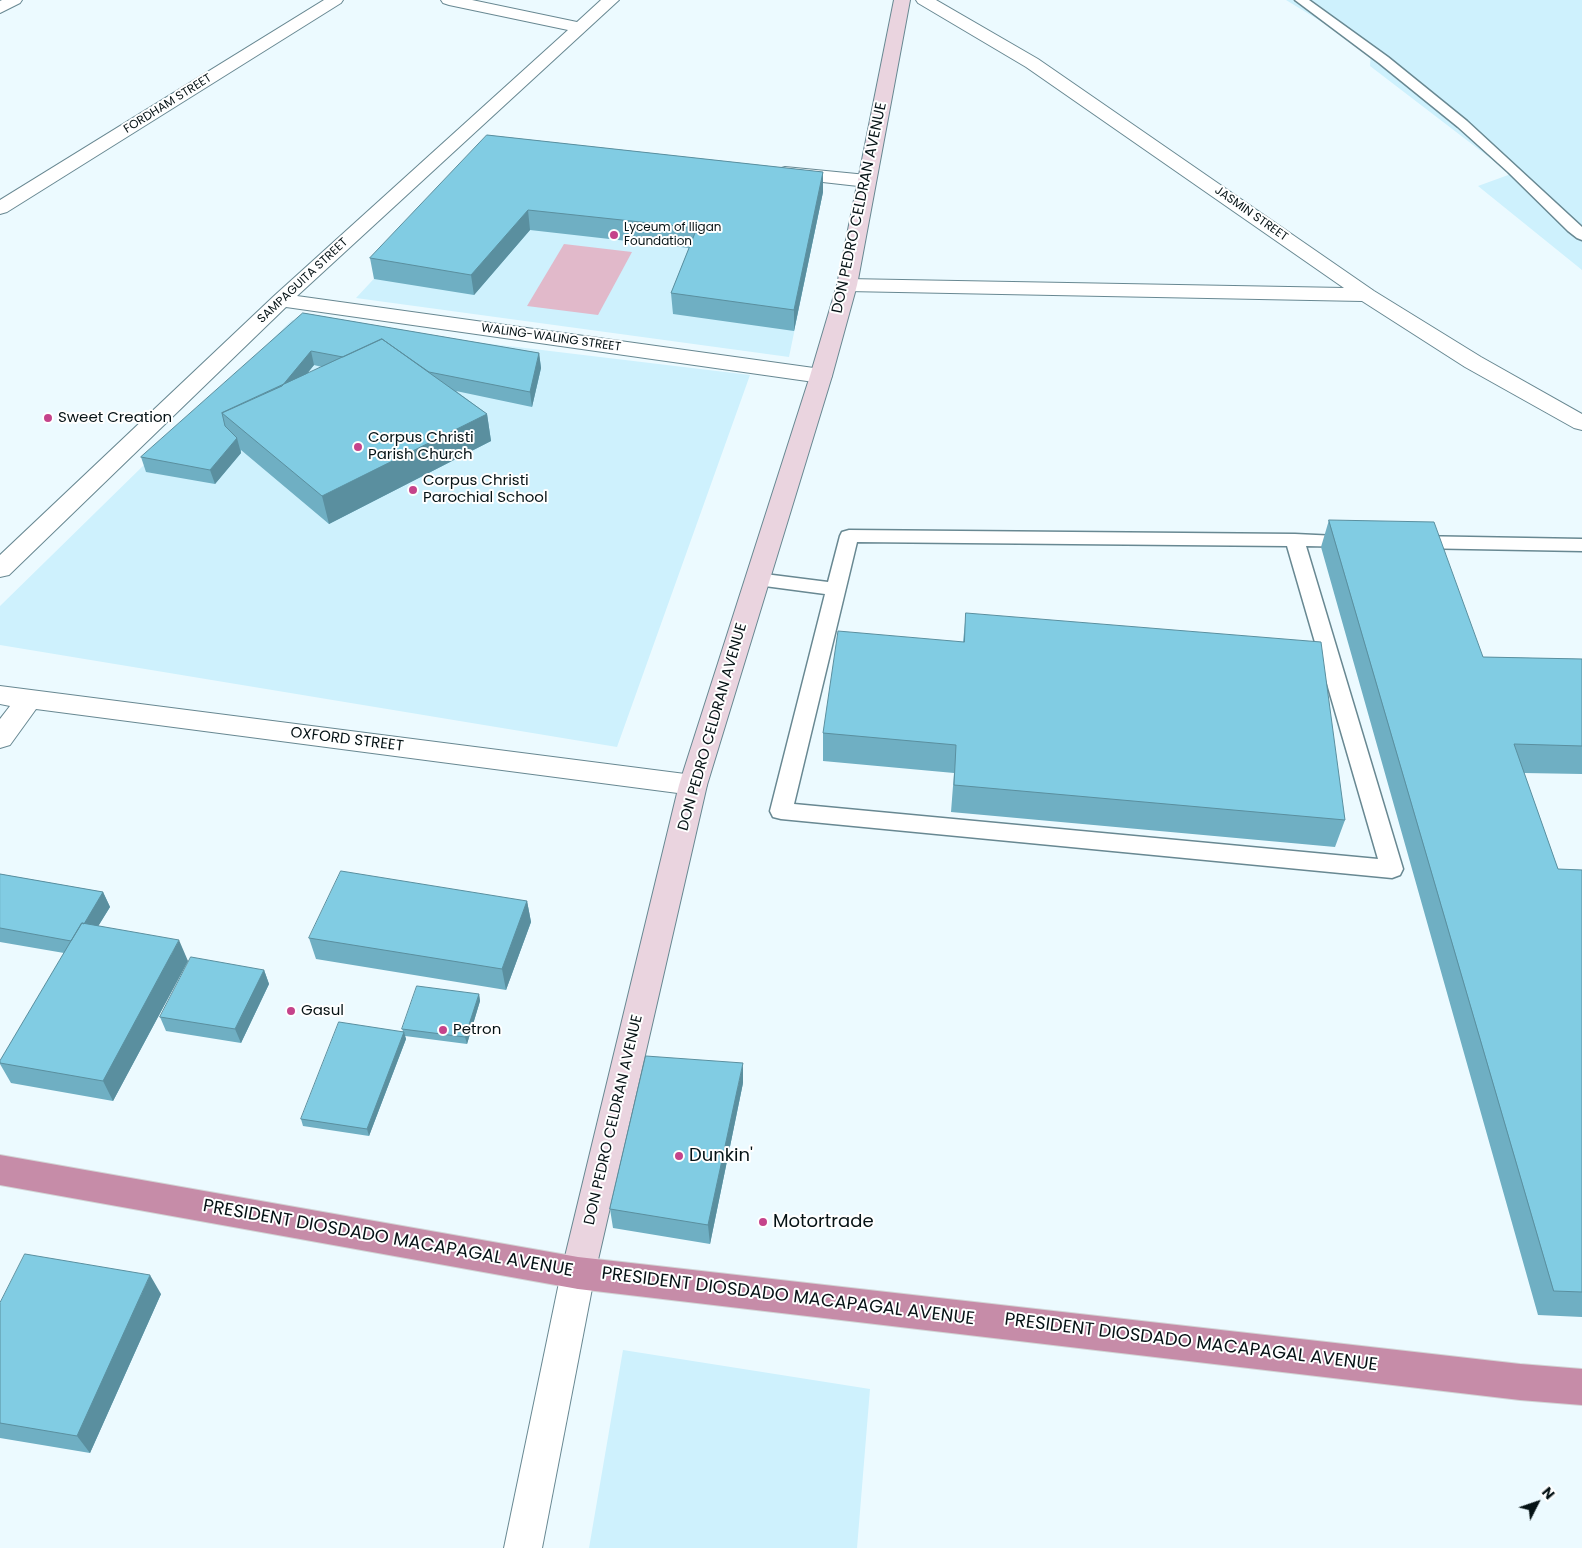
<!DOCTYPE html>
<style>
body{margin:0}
#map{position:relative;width:1582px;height:1548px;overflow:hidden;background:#ecfaff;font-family:Poppins,sans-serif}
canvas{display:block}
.north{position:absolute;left:1512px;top:1478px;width:50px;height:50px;-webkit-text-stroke:4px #fff;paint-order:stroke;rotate:49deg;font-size:14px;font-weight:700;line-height:20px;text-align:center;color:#051215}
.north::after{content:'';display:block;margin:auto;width:18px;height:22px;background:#051215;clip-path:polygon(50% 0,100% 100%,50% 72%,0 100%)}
</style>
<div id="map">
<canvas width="1582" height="1548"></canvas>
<div class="north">N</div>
</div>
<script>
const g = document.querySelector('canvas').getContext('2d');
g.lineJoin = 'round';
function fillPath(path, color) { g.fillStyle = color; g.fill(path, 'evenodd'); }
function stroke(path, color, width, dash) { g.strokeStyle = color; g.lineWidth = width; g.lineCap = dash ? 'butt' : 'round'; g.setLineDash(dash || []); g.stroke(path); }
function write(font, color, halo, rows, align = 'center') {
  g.font = font + ' Poppins,sans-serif'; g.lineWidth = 4; g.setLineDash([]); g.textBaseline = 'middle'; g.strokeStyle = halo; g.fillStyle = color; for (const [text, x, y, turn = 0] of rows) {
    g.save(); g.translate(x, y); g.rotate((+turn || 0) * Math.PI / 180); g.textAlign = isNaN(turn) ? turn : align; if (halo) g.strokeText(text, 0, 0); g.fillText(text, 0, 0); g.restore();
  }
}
fillPath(new Path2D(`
 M1286 0H1582V270L1478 186 1511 174 1370 66 1371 52Z
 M490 154 823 192 789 357 356 298Z
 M292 320 750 375 617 747 0 645V606Z
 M623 1350 870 1389 857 1548H589Z`), '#cef1fd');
fillPath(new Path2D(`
 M564 244 632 252 598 315 527 306Z`), '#e1b9ca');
const service = new Path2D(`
 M1295 0H1309L1388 57 1467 121 1582 227V240L1577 238 1568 231 1508 172 1458 127 1379 63Z
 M849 530 1295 534 1358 537 1360 541 1358 545 1351 547 1306 546 1403 869 1400 875 1392 878 781 819 773 817 770 811 825 594 757 585 750 583 747 579 750 575 757 573 828 582 840 536 842 532ZM857 542 1287 546 1378 859 794 804Z
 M1414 536 1582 539V551L1414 548 1407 546 1405 542 1407 538Z`);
const minor = new Path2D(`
 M2 0H22L20 3 0 13V1Z
 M324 0H343L341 3 7 212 0 214V200Z
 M441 0H472L577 22 601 0H619L297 296 821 369 829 371 832 376 829 381 821 383 286 307 9 575 0 577V555L274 296 568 30 449 5 443 3Z
 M916 0H936L1038 59 1374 291 1481 357 1582 414V430L1574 428 1465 367 1362 301 847 291 840 289 837 285 840 281 847 279 1344 288 1026 67 918 3Z
 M785 167 867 175 874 177 876 181 874 185 867 187 778 177 776 173 778 169Z
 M0 686 693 775 703 778 707 785 703 792 693 795 36 709 10 745 0 748V719L10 706 0 704Z`);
const tertiary = new Path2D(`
 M578 1257 590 1262 595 1273 542 1548H504L561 1273 566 1262Z`);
const secondary = new Path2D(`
 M894 0H910L857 285 832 376 707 785 595 1273 590 1284 578 1289 566 1284 561 1273 679 785 810 376 837 285Z`);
const trunk = new Path2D(`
 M0 1155 578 1257 1520 1364 1582 1369V1405L1520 1400 578 1289 0 1185Z`);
stroke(service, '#688892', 3);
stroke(minor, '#688892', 2);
stroke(tertiary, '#688892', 2);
stroke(secondary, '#688892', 2);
stroke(trunk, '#d2d4d5', 2);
fillPath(service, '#fff');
fillPath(minor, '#fff');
fillPath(tertiary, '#fff');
fillPath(secondary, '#ead4df');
fillPath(trunk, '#c68ca8');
fillPath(new Path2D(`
 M487 135 823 172V192L794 331 673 314 671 293 689 248 530 230 474 295 374 279 370 258Z
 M303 313 539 353 541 368 532 407 456 391 487 414 491 441 329 524 241 450V453L215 484 146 472 141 457ZM314 365 322 367 307 374Z
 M1329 520 1483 657 1582 659V774L1524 773 1558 869 1582 870V1317L1538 1315 1321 547Z
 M966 613 1345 820 1335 847 951 812 954 773 823 761V733L963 642Z
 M0 874 103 892 110 907 98 926 188 961 113 1101 11 1083 0 1064V1061L64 953 0 942Z
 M527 901 531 922 506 990 316 959 309 938Z
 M264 970 269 984 241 1043 166 1031 160 1017Z
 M479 994 480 1001 467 1044 405 1036 406 1039 369 1136 303 1126 301 1119 403 1031 402 1029Z
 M743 1083 710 1244 613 1228 610 1209Z
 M161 1294 90 1453 0 1438V1303Z`), '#6fafc3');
fillPath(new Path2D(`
 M823 172V192L794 331V310Z
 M528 210 530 230 474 295 471 275Z
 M311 351 314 365 266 423 233 422Z
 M539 353 541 368 532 407 530 392Z
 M487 414 491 441 329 524 322 496Z
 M237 438 241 453 215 484 210 470Z
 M103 892 110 907 80 956 73 942Z
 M527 901 531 922 506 990 502 969Z
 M179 940 188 961 113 1101 103 1081Z
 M264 970 269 984 241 1043 235 1029Z
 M479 994 480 1001 467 1044 465 1037Z
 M404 1032 406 1039 369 1136 367 1129Z
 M743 1063V1083L710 1244 708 1225Z
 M150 1275 161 1294 90 1453 77 1436Z`), '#5a8f9f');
const building = new Path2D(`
 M487 135 823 172 794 310 671 293 697 228 528 210 471 275 370 258Z
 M303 313 539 353 530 392 429 372 382 339 343 357 311 351 282 386 222 413 225 426 237 438 210 470 141 457Z
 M382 339 487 414 322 496 222 413Z
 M1329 520 1434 522 1483 657 1582 659V746L1514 744 1558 869 1582 870V1292L1554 1291Z
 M966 613 1321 642 1345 820 954 785 956 745 823 733 838 631 964 642Z
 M341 871 527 901 502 969 309 938Z
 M0 874 103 892 84 924 82 923 71 941 0 928Z
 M82 923 179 940 103 1081 0 1063V1061Z
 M191 957 264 970 235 1029 160 1017Z
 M417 986 479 994 465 1037 402 1029Z
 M339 1022 404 1032 367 1129 301 1119Z
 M646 1056 743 1063 708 1225 610 1209Z
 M25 1254 150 1275 77 1436 0 1423V1303Z`);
fillPath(building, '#81cce3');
stroke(building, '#5a8f9f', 1);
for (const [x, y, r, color] of [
 [614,235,5,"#c5438b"],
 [48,418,5,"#c5438b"],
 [358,447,5,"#c5438b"],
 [413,490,5,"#c5438b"],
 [291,1011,5,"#c5438b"],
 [443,1030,5,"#c5438b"],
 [679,1156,5,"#c5438b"],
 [763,1222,5,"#c5438b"]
]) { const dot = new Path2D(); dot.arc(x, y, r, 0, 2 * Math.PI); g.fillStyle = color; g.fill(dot); stroke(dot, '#fff', 2); }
write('12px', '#051215', '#fff', [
 ["FORDHAM STREET",168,104,-32],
 ["JASMIN STREET",1251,214,35],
 ["SAMPAGUITA STREET",303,281,-43],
 ["WALING-WALING STREET",551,338,8]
]);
write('12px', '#051215', '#fff', [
 ["Lyceum of Iligan",624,228],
 ["Foundation",624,242]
], 'left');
write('15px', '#051215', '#fff', [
 ["DON PEDRO CELDRAN AVENUE",860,208,-78],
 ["DON PEDRO CELDRAN AVENUE",713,727,-74],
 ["OXFORD STREET",347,740,7],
 ["DON PEDRO CELDRAN AVENUE",614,1120,-77]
]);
write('15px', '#051215', '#fff', [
 ["Sweet Creation",58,418],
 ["Corpus Christi",368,438],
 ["Parish Church",368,455],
 ["Corpus Christi",423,481],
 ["Parochial School",423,498],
 ["Gasul",301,1011],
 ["Petron",453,1030]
], 'left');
write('18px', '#051215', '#fff', [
 ["Dunkin'",689,1156],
 ["Motortrade",773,1222]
], 'left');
write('18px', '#051215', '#fff', [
 ["PRESIDENT DIOSDADO MACAPAGAL AVENUE",388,1239,10],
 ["PRESIDENT DIOSDADO MACAPAGAL AVENUE",788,1297,7],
 ["PRESIDENT DIOSDADO MACAPAGAL AVENUE",1191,1343,7]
]);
</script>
